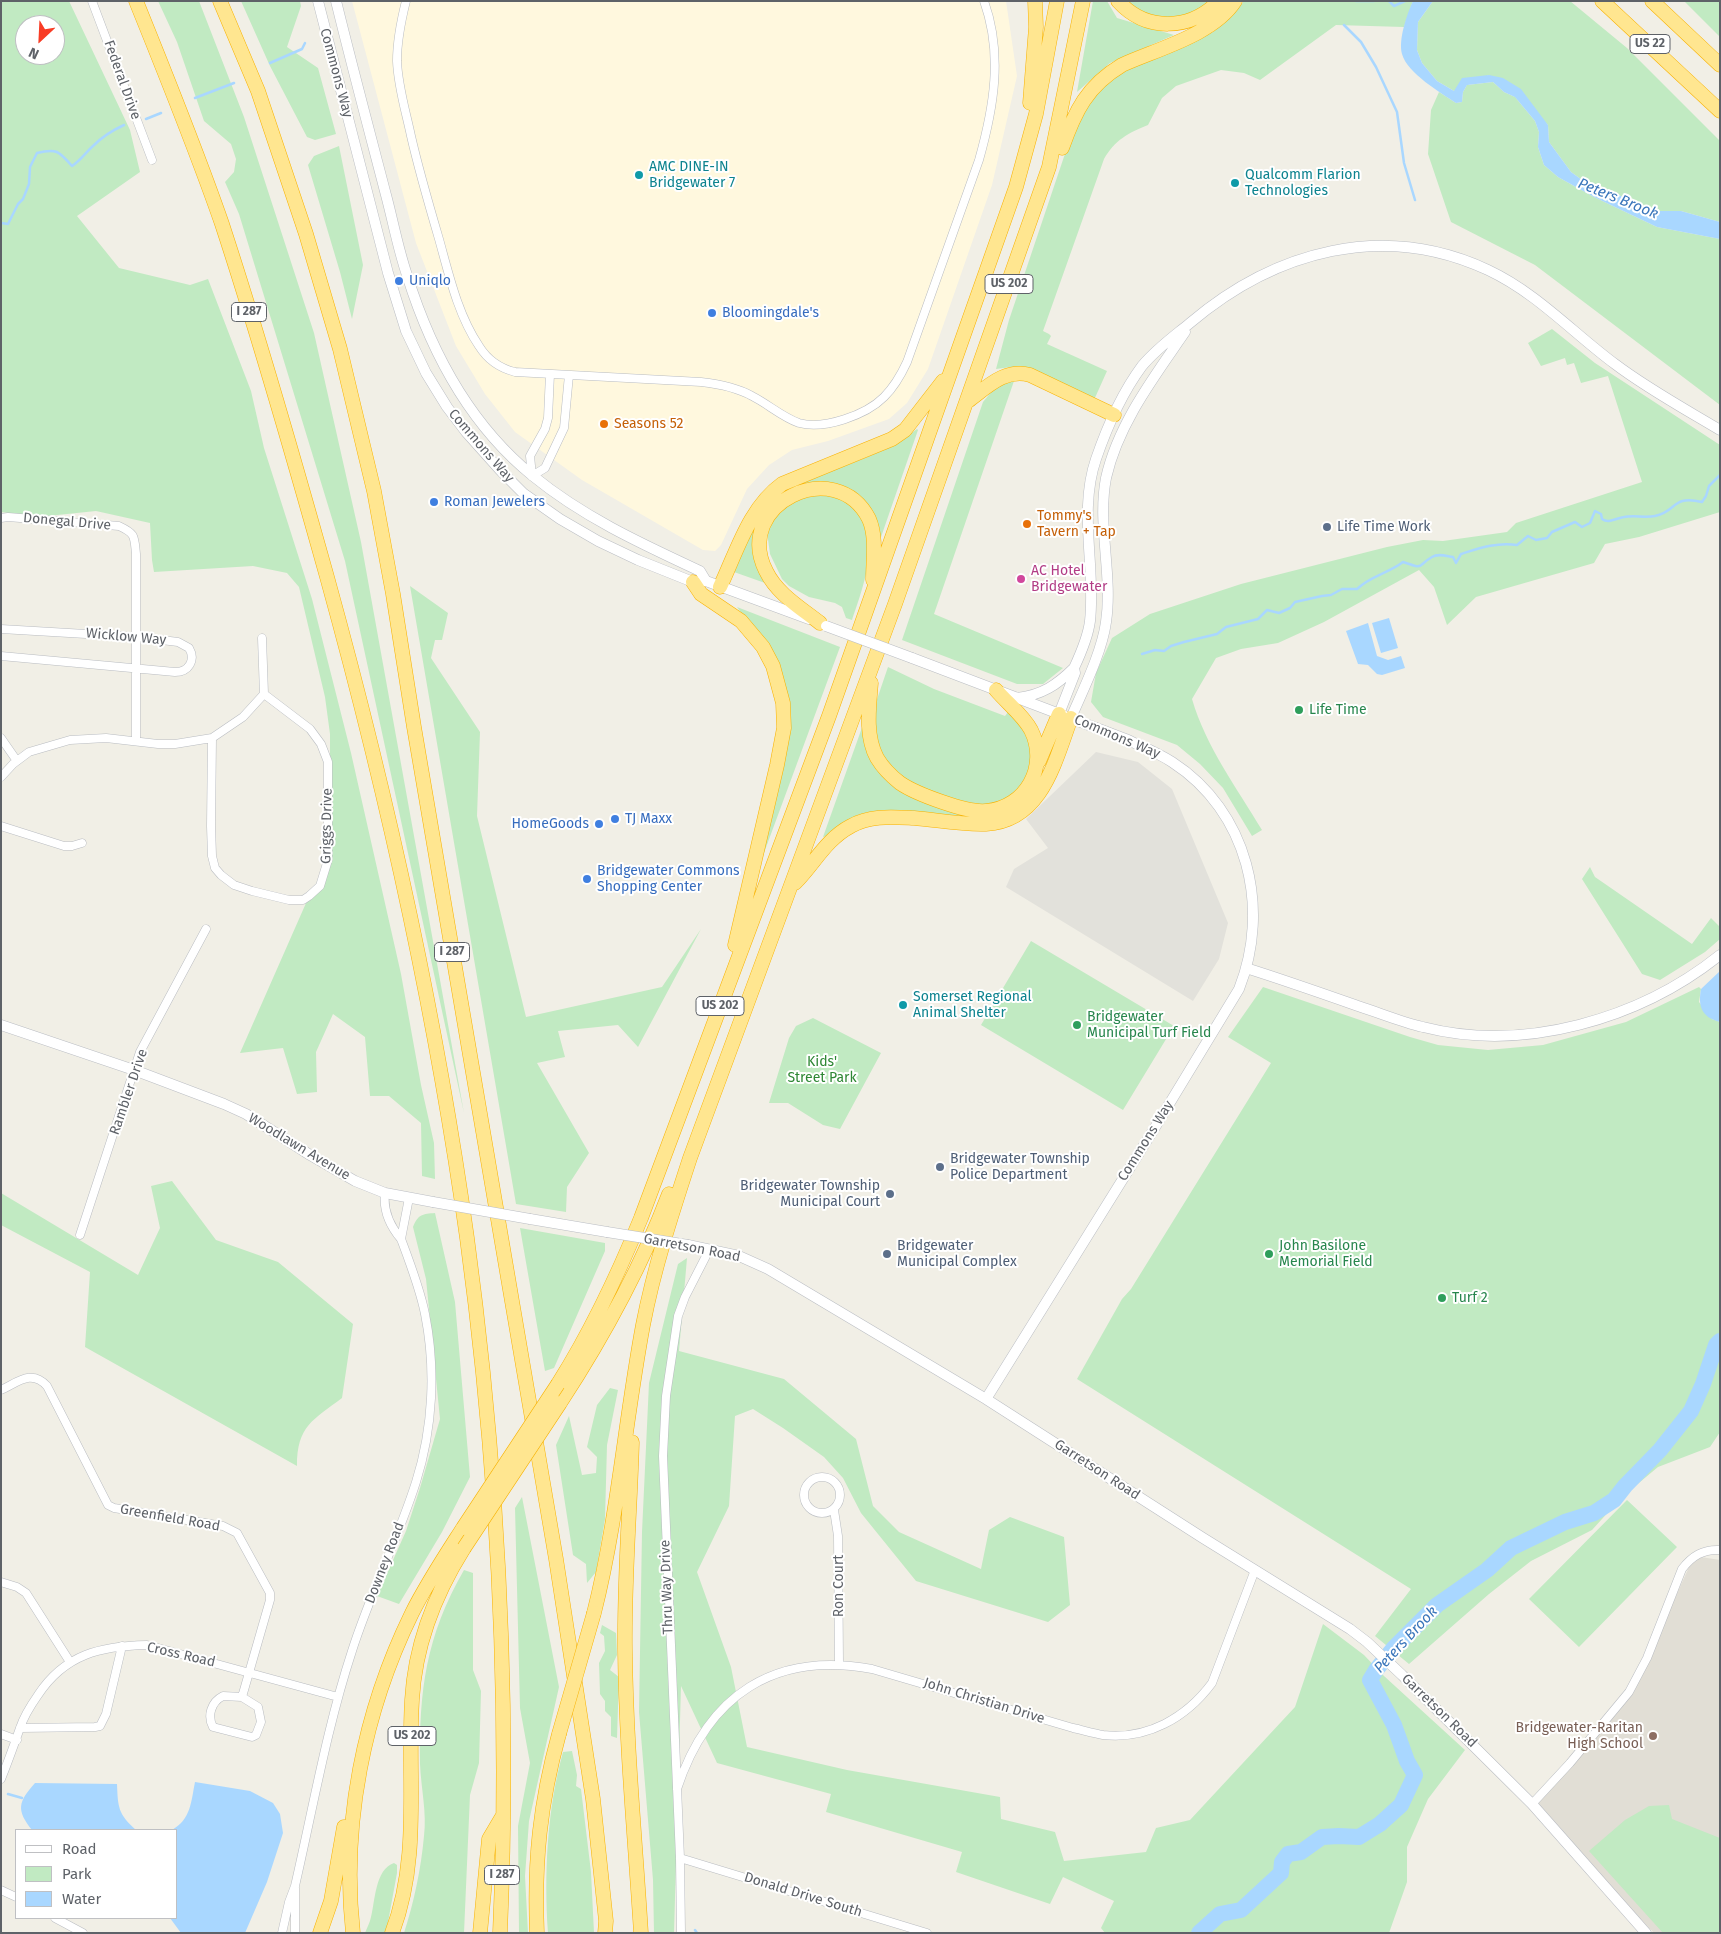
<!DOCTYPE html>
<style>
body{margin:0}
#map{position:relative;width:1721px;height:1934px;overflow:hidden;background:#f1efe6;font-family:"Fira Sans",sans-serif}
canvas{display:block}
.frame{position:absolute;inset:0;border:2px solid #5e6268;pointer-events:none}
.legend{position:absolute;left:15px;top:1829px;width:162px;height:90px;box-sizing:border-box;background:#fff;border:1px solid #bfc0c3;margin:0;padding:6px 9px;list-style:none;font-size:15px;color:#5e6268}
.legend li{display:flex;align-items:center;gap:10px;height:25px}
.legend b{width:25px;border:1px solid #bfc0c3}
.north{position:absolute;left:15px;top:15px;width:50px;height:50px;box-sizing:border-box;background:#fff;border:1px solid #bfc0c3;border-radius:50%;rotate:205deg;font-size:14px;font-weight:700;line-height:20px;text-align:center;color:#5e6268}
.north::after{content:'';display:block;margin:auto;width:18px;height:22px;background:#f83c25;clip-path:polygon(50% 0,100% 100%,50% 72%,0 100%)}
</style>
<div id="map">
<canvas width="1721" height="1934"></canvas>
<div class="frame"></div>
<ul class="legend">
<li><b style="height:6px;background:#fff"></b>Road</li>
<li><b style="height:14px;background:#c1eac2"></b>Park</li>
<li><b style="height:14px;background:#a9d7ff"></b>Water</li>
</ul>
<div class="north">N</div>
</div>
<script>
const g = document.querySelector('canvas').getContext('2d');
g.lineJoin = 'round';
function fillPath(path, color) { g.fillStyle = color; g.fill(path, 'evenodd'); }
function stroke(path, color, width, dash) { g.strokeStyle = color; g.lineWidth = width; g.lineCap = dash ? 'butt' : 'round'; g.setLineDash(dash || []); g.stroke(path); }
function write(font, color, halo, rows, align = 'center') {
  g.font = font + ' "Fira Sans",sans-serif'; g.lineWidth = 4; g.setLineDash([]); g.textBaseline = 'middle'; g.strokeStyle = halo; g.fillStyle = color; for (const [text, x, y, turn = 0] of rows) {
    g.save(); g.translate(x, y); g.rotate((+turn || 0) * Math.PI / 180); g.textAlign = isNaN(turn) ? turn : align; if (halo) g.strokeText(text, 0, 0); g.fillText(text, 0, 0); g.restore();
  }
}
fillPath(new Path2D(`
 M352 1H1006L1017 76 992 185 928 369 907 403 889 419 828 441 792 450 769 465 747 489 721 545 715 551 703 550 582 480 515 432 485 394 456 346 416 243Z`), '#fff8de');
fillPath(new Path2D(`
 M1096 752 1138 762 1172 789 1228 923 1219 959 1193 1001 1006 887 1014 869 1048 848 1026 819Z`), '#e2e1db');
fillPath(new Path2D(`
 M1694 1556 1720 1560V1933H1654L1532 1804 1643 1669Z`), '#e1ded5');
fillPath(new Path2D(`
 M1 1H69L130 130 140 172 77 216 119 268 190 285 208 279 251 391 264 448 312 599 351 753 401 974 421 1085 434 1143 435 1179 422 1176 421 1123 389 1096H370L365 1037 333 1014 316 1052 317 1092 297 1094 283 1048 240 1053 310 894 330 863V734L325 697 299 587 287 573 253 566 154 572 152 560 150 523 96 511 38 517 1 512ZM25 25H55V55H25Z
 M158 1H199L244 117 314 333 361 542 464 1113 345 561 239 214 225 182 234 172 236 159 231 144 204 121 177 42Z
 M241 1H300L301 6 287 47 318 68 336 134 315 140 307 137 270 66Z
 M1093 1H1107L1117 18 1174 35 1110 63 1077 92Z
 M1124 1H1210C1190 17 1174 23 1148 16 1140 13 1132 6 1124 1Z
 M1244 1H1413L1404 27 1336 25 1260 80 1244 73 1221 70 1176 86 1162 98 1148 125C1128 133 1115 140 1104 159L1043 331 1049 334 1051 336 1047 344 1107 371 1094 400 1025 368 1011 367 996 369 1009 320 1074 127 1088 102 1109 80 1140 63 1213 32 1234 13Z
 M1433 1H1570L1627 48 1720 141V222L1681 211H1654L1603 188 1589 185 1571 172 1549 142 1548 125 1489 75 1454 91 1437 81 1422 63 1417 50 1418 22Z
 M1684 1H1720V37Z
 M1493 82 1504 92 1515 97 1535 121 1539 132 1538 147 1544 165 1558 177 1594 197 1657 227 1720 239V405L1535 265 1451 222 1428 154 1431 110 1439 92 1456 103 1462 102 1463 92 1467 85Z
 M339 146 363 265 352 319 340 272 308 165 314 156Z
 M1552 329 1595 363 1720 445V512L1639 537 1605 544 1594 563 1476 597 1447 625 1434 587 1419 570 1324 622 1278 643 1241 649 1216 658 1192 699C1206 747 1237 788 1262 830L1252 836 1223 788 1200 764 1177 745 1103 717 1091 702 1096 673 1112 638 1150 614 1241 584 1387 547 1423 540 1443 541 1507 532 1516 523 1642 482 1608 376 1581 383 1574 363 1567 365 1565 358 1541 366 1528 343Z
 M1014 381 934 614 1063 668 1043 684H1017L902 640 983 402 997 385Z
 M917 429 918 430 880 540 869 510 807 484 788 491 774 501 755 547 756 562 765 583 734 572C746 546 754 515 775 495 783 487 806 480 817 476 852 463 887 452 917 429Z
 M824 494C831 497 840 498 846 502 886 529 864 585 852 620L846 618 842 607 835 603 809 597 789 586 782 579 770 554 767 532 772 521 793 500Z
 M410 586 448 613 442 640H435L431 658 480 732 477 816 526 1017 662 987 701 929 638 1047 618 1025 558 1031 565 1057 537 1063 589 1153 567 1187 566 1212 516 1204Z
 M737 607 840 647 761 861 788 744 789 720 775 659Z
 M888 667 934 689 1005 716 1008 712 1016 719 1029 735 1033 762 1023 786 1011 797 986 806 953 800 903 780 887 763 875 741 873 711Z
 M864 722 866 739 904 792 977 821C943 816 890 804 858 815 846 820 834 835 823 837Z
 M1590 867 1595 877 1692 944 1711 918 1720 927V939L1705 952 1660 980 1642 974 1582 879Z
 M1031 941 1174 1026 1123 1110 981 1025Z
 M1263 987 1410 1037 1438 1045 1488 1050 1543 1045 1626 1022 1699 987 1701 989 1699 1002 1712 1019 1720 1022V1432L1710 1447 1658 1467 1622 1497 1592 1530 1531 1561 1489 1594 1409 1664 1375 1636 1411 1589 1077 1379 1122 1299 1131 1289 1271 1063 1228 1037Z
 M813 1018 881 1053 840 1129 823 1125 788 1103H769L789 1038 796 1026Z
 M172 1181 216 1240 278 1262 353 1324 342 1398C313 1420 297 1426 297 1466L85 1347 90 1272 1 1225V1193L138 1275 160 1228 151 1186Z
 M435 1213 455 1302 470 1477 442 1532 399 1604 377 1596 406 1531 420 1488 440 1419 426 1279 413 1227C418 1214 423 1214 435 1213Z
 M520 1228 605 1243V1251L554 1368 545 1371Z
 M687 1258 679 1351 784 1379 856 1439 873 1506 899 1532 981 1569 989 1530 1010 1517 1064 1537 1070 1605 1048 1622 916 1581 861 1513 843 1478 824 1457 783 1428 753 1409 735 1416 729 1506 697 1572 731 1667 747 1747 847 1770 1000 1797 1001 1819 1055 1832 1064 1861 1146 1852 1156 1828 1190 1820 1295 1707 1323 1624 1364 1655 1384 1676 1465 1750 1428 1799 1407 1847V1882L1389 1933H1105L1101 1928 1114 1901 1063 1877 1050 1904 956 1872 962 1852 826 1812 831 1794 717 1763 681 1686 674 1933H654L653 1880 639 1712 642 1532 649 1383 678 1264Z
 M610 1388 618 1390 607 1445 605 1519 596 1572 587 1583 586 1564 573 1555 556 1445 569 1416 582 1475 596 1473 597 1457 587 1447 597 1405Z
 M522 1497 559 1687 529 1821 525 1876 528 1933H519L518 1826 530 1763 520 1708 515 1508Z
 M1627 1500 1677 1547 1579 1647 1529 1599Z
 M464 1570 473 1573V1670L481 1691 479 1763 470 1795 464 1933H404C414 1902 421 1869 424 1836 427 1813 421 1788 420 1764 419 1690 426 1636 464 1570Z
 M602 1625 616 1633 617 1655 610 1670 619 1677 617 1738 611 1736V1717L605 1711V1701L600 1694 599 1663 605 1651 604 1636 600 1633Z
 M572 1751 577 1775 576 1786 581 1789 591 1872 594 1933H548C544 1873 547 1810 563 1752Z
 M1669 1805 1672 1819 1720 1838V1933H1663L1589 1851 1625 1820 1649 1806Z
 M394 1863 397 1865V1873L386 1933H365C367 1928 370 1922 371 1917 375 1902 375 1869 394 1863Z`), '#c1eac2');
fillPath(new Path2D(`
 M1413 1H1433L1418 22 1417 50 1422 63 1437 81 1454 91 1462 78 1489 75 1503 78 1521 89 1548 125 1549 142 1571 172 1589 185 1603 188 1654 211H1681L1720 222V239L1657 227 1594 197 1558 177 1544 165 1538 147 1539 132 1535 121 1515 97 1504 92 1493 82 1467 85 1463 92 1462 102 1456 103C1441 93 1407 73 1402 54 1398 40 1407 14 1413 1Z
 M1389 618 1398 648 1381 653 1372 623Z
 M1368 623 1377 656 1388 660 1401 656 1405 668 1382 675 1377 674 1368 665 1358 664 1346 631Z
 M1720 971V1022C1701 1017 1698 1006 1701 989Z
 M195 1782 250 1791 273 1803 280 1814 283 1833 267 1882 245 1933H181L170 1918H176V1830H172C191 1819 191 1802 195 1782Z
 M35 1783 117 1784C118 1807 118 1814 136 1830H32C16 1810 18 1802 35 1783Z`), '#a9d7ff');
stroke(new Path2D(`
 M1356 1H1374
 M1389 1 1394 6 1405 1
 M1344 25 1361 42 1376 67 1397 112 1404 163 1415 200
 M270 63 302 49 305 43
 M195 98 234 83
 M146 119 161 113
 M1 223 8 224 18 204 23 199 29 184 30 167 37 153C56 148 59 151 72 166 82 159 85 153 93 146 102 137 113 130 124 125
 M1142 654 1155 650 1164 651 1171 646 1184 642 1217 634 1226 627 1258 619 1267 610 1279 613 1290 608 1295 602 1322 596 1331 595 1342 589H1357C1370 576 1389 573 1403 562 1426 570 1416 566 1432 557 1438 553 1446 556 1453 557L1456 563 1461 554C1480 548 1497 542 1517 545L1528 536 1536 540 1547 538 1552 532 1575 522 1582 527 1590 523 1595 511 1601 514 1602 519C1609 524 1616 518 1624 517 1634 515 1645 518 1655 516 1678 511 1671 495 1702 502L1706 496 1709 486 1720 475
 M8 1794 22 1798
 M695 1930 697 1933`), '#a9d7ff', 2.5);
stroke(new Path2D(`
 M1199 1933 1220 1914 1241 1910 1281 1873 1282 1862 1288 1854 1301 1852 1322 1837 1339 1836 1359 1837 1380 1824 1401 1805 1415 1775 1407 1761 1394 1725 1370 1680 1376 1670 1393 1649 1437 1605 1487 1570 1511 1548 1565 1522 1594 1513 1614 1500 1625 1486 1660 1450 1691 1411 1703 1384 1716 1345 1720 1341`), '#a9d7ff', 16);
const street = new Path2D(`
 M92 1 152 160
 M406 1C401 21 397 41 397 61 398 87 406 112 411 136 419 171 429 205 439 239 449 275 458 315 479 346 487 359 499 368 515 372L701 382C719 384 736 387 752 396 768 404 782 417 799 423 824 430 866 415 884 397 894 387 901 375 907 362L979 160C994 107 1003 54 984 1
 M550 374 548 418 545 429 530 456 532 476 545 468 564 428 569 375
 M1 518 8 517 119 526C136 534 134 536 136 554V741
 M1 629 137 637 178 642 189 648C196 660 189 672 175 672L1 656
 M262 638 264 694
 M1 738 17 761
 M212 738 211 826 212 856 215 868 221 875 234 885 252 891 289 900H303L309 896 320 886 328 860V762L321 744 310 729 264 694
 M1 777 13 764 29 752 70 740 106 738 158 744H175L212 738 243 717 264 694
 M1 826 64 846H72L82 843
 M80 1235 140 1052 206 929
 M401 1239 409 1198
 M1 1390C18 1382 32 1369 47 1386L108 1505 114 1508 223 1526 237 1533 270 1593V1600L242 1697
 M804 1495a18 18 0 1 1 36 0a18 18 0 1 1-36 0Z
 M834 1510 838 1536 839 1664
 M1 1582 17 1587 26 1593 70 1662
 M223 1696 242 1697 258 1707 261 1722 256 1735 252 1737 213 1727C207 1716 211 1702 223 1696Z
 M20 1728 95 1727 100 1726 106 1714 122 1646
 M1 1734 17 1740
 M1 1779C8 1762 14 1745 20 1728 24 1716 31 1705 38 1695 65 1654 101 1646 147 1645L338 1697
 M677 1789C708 1695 774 1651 872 1669L1073 1728C1082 1730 1093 1733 1103 1735 1147 1740 1186 1718 1212 1683L1255 1570
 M1532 1804 1570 1763 1629 1692 1647 1658 1682 1569C1692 1556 1703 1549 1720 1550
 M680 1858 927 1933
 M1 1890 16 1897
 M55 1918 83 1933
 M282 1933 289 1902 295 1886C313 1808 327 1727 352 1651 370 1594 398 1539 416 1482 433 1428 436 1369 425 1314 420 1289 410 1263 401 1239 390 1226 383 1210 385 1193
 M295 1933V1888
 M681 1933 680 1858 663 1456 666 1396 678 1316 685 1297 705 1258 708 1249`);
const secondary = new Path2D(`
 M318 1 388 273 406 331 426 373 447 407 466 432 500 470 523 493 560 519 598 541 638 560 693 582 706 581 809 619
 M336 1C352 66 369 130 386 195 393 221 398 249 407 275 431 352 470 425 533 476 583 517 642 544 700 571L706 581
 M912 658 1128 740C1143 747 1158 753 1172 762 1248 811 1271 908 1239 989L1154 1129 986 1399
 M1017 698C1042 695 1057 685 1074 668
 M1059 714 1075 673 1074 668C1081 653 1088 637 1090 621 1096 568 1078 511 1096 459 1107 427 1122 393 1142 366 1156 349 1173 337 1190 323 1275 251 1383 221 1488 270 1537 293 1573 333 1615 364 1648 389 1685 409 1720 430
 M1071 718C1083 690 1102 652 1106 622 1113 575 1097 525 1106 478 1118 424 1154 377 1185 332
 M1246 968C1284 980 1321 993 1358 1006 1380 1013 1401 1022 1423 1027 1524 1053 1640 1019 1720 955
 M1 1025 134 1070 224 1104 246 1114 310 1155 355 1181 385 1193 433 1202
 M530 1219 607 1232
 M688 1245 739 1256 768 1269 986 1399 1203 1538 1350 1629 1367 1642 1402 1675 1532 1804 1646 1933`);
const highway = new Path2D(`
 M136 1C166 75 196 149 222 224 260 340 294 459 327 577 387 794 436 1015 467 1238 498 1467 510 1702 500 1933
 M220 1 258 91 306 234 340 349 374 491 393 594 414 727 556 1559 593 1799 606 1921 605 1933
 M1118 1C1146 32 1190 31 1219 1
 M1602 1 1720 111
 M1652 1 1720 65
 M1030 103 1036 27 1035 1
 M1062 148C1075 111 1087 86 1122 65 1157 49 1213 35 1235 1
 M968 401C987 387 1005 368 1030 375L1114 415
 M693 582 701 594 741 621 763 647 773 666 783 703 784 728 777 765 735 945
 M720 587C737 551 749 508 782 484L892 439 905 430 943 381
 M820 623C801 608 777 594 766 571 732 504 836 454 869 519 877 537 873 561 873 580
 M871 683C869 707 865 736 877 758 883 768 891 776 900 783 916 794 967 813 986 811 1026 808 1049 766 1031 730 1023 715 1007 703 996 690
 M1039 761 1059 714
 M795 883C814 864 826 839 851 826 870 815 892 817 914 818 938 820 962 825 986 824 1042 821 1055 761 1071 718
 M558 1384C592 1330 617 1277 641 1218L829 716 1016 187 1036 114 1057 1
 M560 1403C603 1337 641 1268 669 1194
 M632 1442C630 1511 624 1580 625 1650 626 1744 635 1838 641 1933
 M594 1613C618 1518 625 1421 643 1325 654 1268 672 1213 690 1158L895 604 1049 167 1083 1
 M320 1933 331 1901 344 1827
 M353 1933C341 1824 364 1711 412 1613 427 1583 445 1556 463 1528
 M392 1933C421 1857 407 1779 412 1700 415 1645 435 1594 464 1548
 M480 1933 489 1839 502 1817
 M537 1933C534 1861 540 1803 559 1734`);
stroke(street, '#b9bcc1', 9);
stroke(secondary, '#babdc3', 11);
stroke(highway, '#f8b200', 15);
stroke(street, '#fff', 8);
stroke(secondary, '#fff', 10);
stroke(highway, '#ffe690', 14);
const secondaryBridge = new Path2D(`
 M826 626 912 658
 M433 1202 530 1219
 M607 1232 688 1245`);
const highwayBridge = new Path2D(`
 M463 1528 558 1384
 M464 1548 560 1403
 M559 1734 594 1613`);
stroke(secondaryBridge, '#babdc3', 11, []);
stroke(highwayBridge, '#f8b200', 15, []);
stroke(secondaryBridge, '#fff', 10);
stroke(highwayBridge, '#ffe690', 14);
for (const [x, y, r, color] of [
 [639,175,5,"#0f9aa8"],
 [1235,183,5,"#0f9aa8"],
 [399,281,5,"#3f7fe0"],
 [712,313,5,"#3f7fe0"],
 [604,424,5,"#e8710a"],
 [434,502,5,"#3f7fe0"],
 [1027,524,5,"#e8710a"],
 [1327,527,5,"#5c6f8a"],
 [1021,579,5,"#d1479c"],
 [1299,710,5,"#2e9e5b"],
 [615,819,5,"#3f7fe0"],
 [599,824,5,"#3f7fe0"],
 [587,879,5,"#3f7fe0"],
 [903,1005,5,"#0f9aa8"],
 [1077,1025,5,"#2e9e5b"],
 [940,1167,5,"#5c6f8a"],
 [890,1194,5,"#5c6f8a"],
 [887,1254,5,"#5c6f8a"],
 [1269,1254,5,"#2e9e5b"],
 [1442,1298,5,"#2e9e5b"],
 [1653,1736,5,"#8d6e63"]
]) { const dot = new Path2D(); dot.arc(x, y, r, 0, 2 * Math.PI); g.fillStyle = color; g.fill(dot); stroke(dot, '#fff', 2); }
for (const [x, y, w] of [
 [1650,44,40],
 [1009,284,48],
 [249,312,35],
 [452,952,35],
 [720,1006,48],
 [412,1736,48],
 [502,1875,35]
]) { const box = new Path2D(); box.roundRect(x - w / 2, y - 9.5, w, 19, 4); g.fillStyle = '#fff'; g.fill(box); stroke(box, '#5e6268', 1); }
write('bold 12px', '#5e6268', null, [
 ["US 22",1650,44],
 ["US 202",1009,284],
 ["I 287",249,312],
 ["I 287",452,952],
 ["US 202",720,1006],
 ["US 202",412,1736],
 ["I 287",502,1875]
]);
write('14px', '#5e6268', '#fff', [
 ["Commons Way",336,73,75],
 ["Federal Drive",122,80,70],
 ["Commons Way",481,446,49],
 ["Donegal Drive",67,522,5],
 ["Wicklow Way",126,637,5],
 ["Commons Way",1117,737,23],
 ["Griggs Drive",327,826,-89],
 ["Rambler Drive",129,1092,-71],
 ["Commons Way",1146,1141,-58],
 ["Woodlawn Avenue",299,1147,31],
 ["Garretson Road",692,1248,11],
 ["Garretson Road",1097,1470,33],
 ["Greenfield Road",170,1518,10],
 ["Downey Road",385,1563,-69],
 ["Ron Court",839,1586,-90],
 ["Thru Way Drive",667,1587,-92],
 ["Cross Road",181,1655,13],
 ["John Christian Drive",984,1701,17],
 ["Garretson Road",1439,1711,44],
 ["Donald Drive South",803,1895,17]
]);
write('14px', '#0d838f', '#fff', [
 ["AMC DINE-IN",649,167],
 ["Bridgewater 7",649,183],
 ["Qualcomm Flarion",1245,175],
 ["Technologies",1245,191],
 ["Somerset Regional",913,997],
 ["Animal Shelter",913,1013]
], 'left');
write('14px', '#366cbe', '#fff', [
 ["Uniqlo",409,281],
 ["Bloomingdale's",722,313],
 ["Roman Jewelers",444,502],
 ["TJ Maxx",625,819],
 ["HomeGoods",589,824,"right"],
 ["Bridgewater Commons",597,871],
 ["Shopping Center",597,887]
], 'left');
write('14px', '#c56008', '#fff', [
 ["Seasons 52",614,424],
 ["Tommy's",1037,516],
 ["Tavern + Tap",1037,532]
], 'left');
write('14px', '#4e5e75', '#fff', [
 ["Life Time Work",1337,527],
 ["Bridgewater Township",950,1159],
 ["Police Department",950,1175],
 ["Bridgewater Township",880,1186,"right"],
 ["Municipal Court",880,1202,"right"],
 ["Bridgewater",897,1246],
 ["Municipal Complex",897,1262]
], 'left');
write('14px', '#b23c85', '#fff', [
 ["AC Hotel",1031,571],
 ["Bridgewater",1031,587]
], 'left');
write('14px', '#27864d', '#fff', [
 ["Life Time",1309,710],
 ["Bridgewater",1087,1017],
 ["Municipal Turf Field",1087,1033],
 ["John Basilone",1279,1246],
 ["Memorial Field",1279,1262],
 ["Turf 2",1452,1298]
], 'left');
write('14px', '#2e8734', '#fff', [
 ["Kids'",822,1062],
 ["Street Park",822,1078]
]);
write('14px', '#785e54', '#fff', [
 ["Bridgewater-Raritan",1643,1728],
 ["High School",1643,1744]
], 'right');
write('italic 15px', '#3a76bb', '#fff', [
 ["Peters Brook",1618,199,22],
 ["Peters Brook",1406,1640,-47]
]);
</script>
